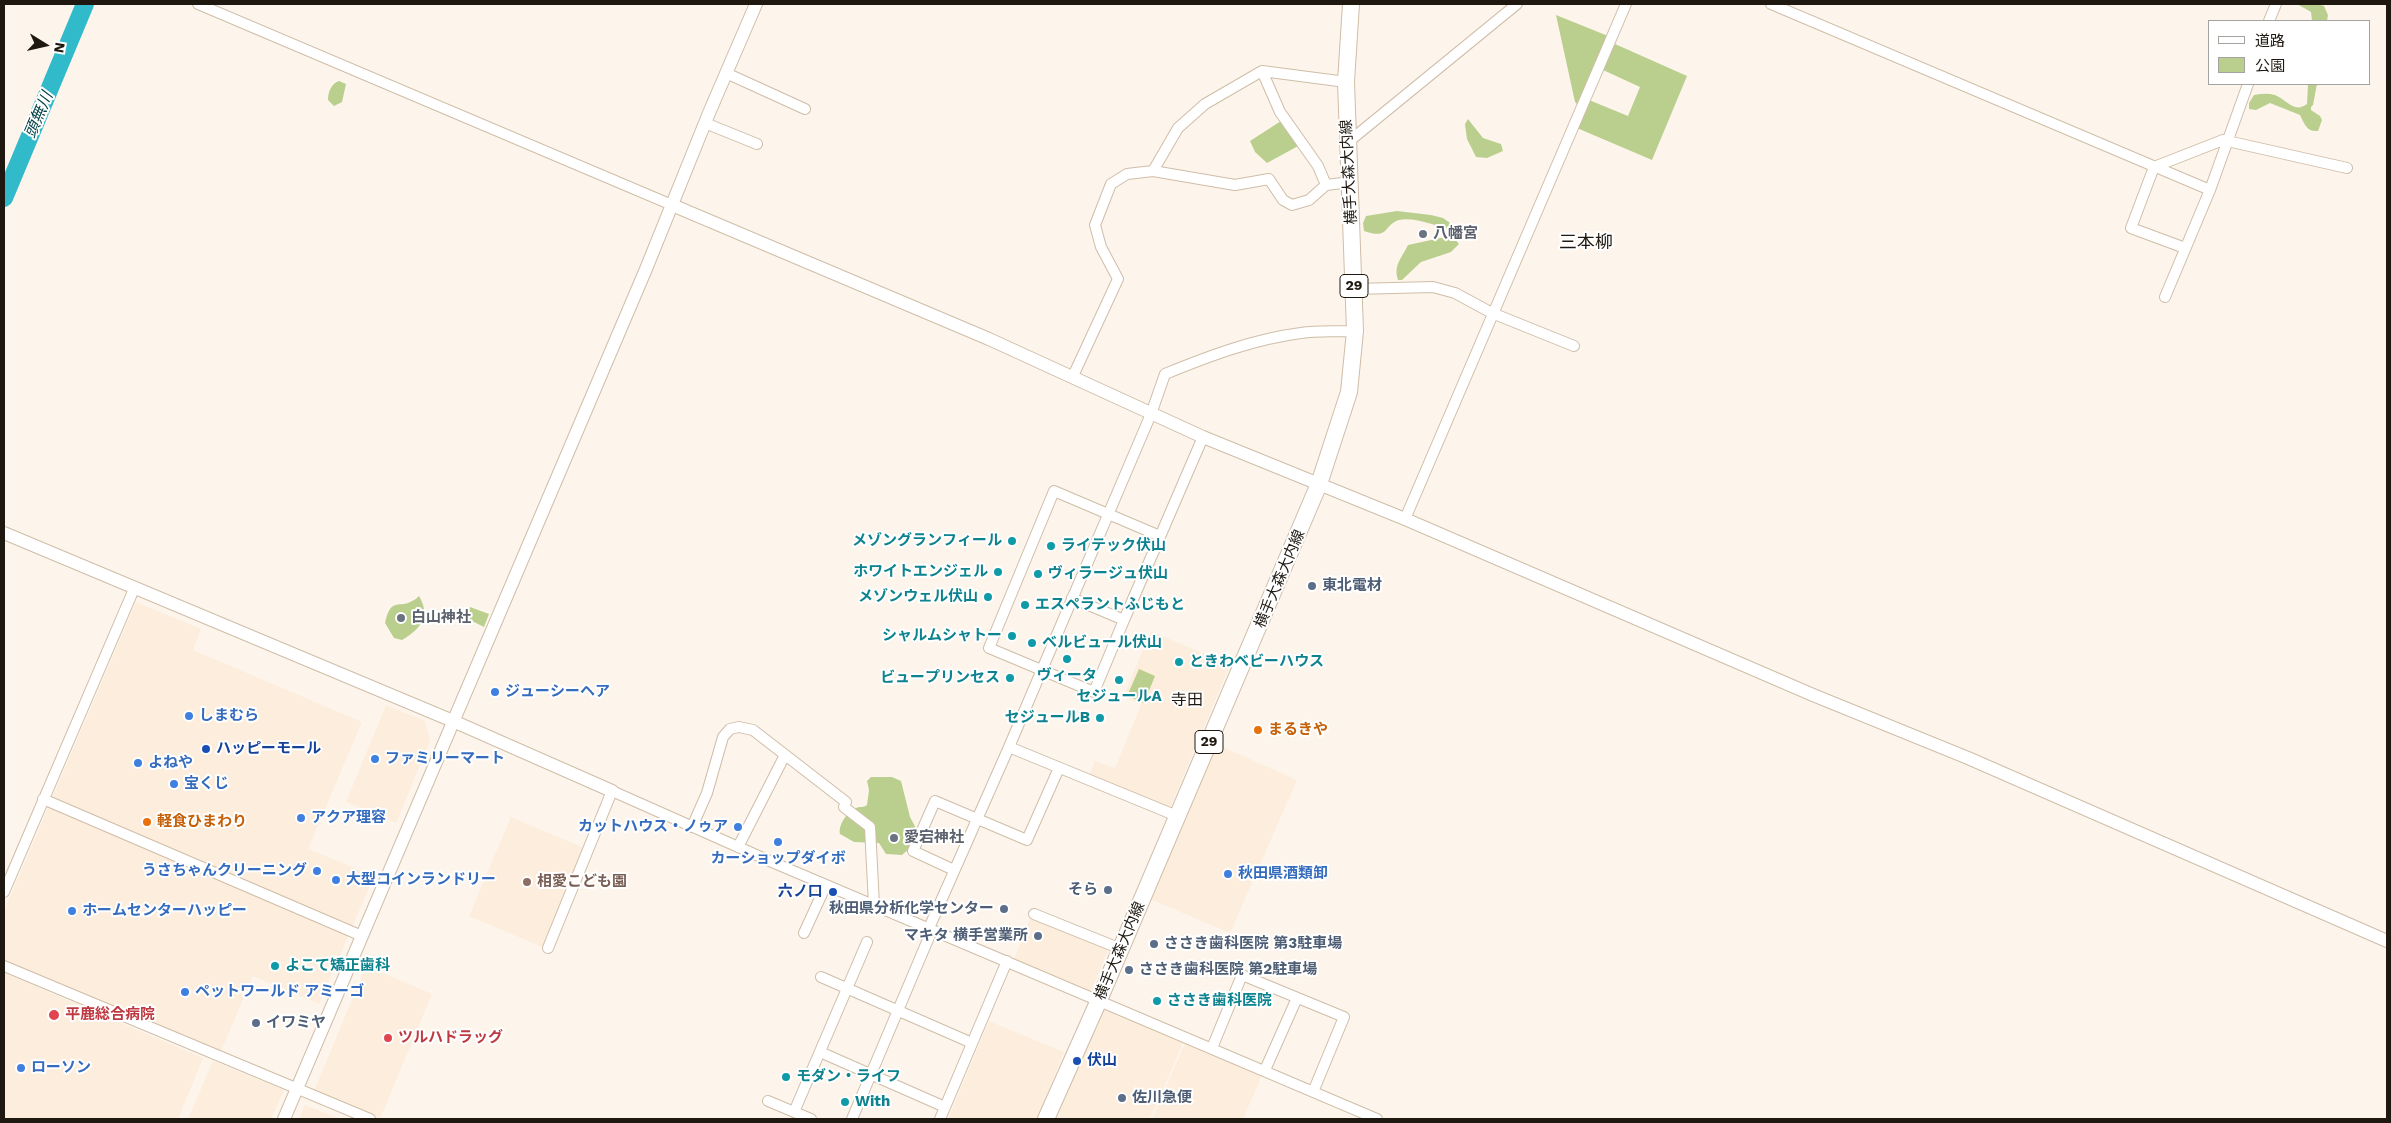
<!DOCTYPE html>
<meta charset="utf-8">
<style>
body{margin:0}
#map{position:relative;width:2391px;height:1123px;overflow:hidden;background:#fdf5ec;font-family:"Work Sans","Noto Sans JP",sans-serif}
canvas{display:block}
.frame{position:absolute;inset:0;border:5px solid #1e1810;pointer-events:none}
.legend{position:absolute;left:2208px;top:20px;width:162px;height:65px;box-sizing:border-box;background:#fff;border:1px solid #a5a39f;margin:0;padding:6px 9px;list-style:none;font-size:15px;color:#1e1810}
.legend li{display:flex;align-items:center;gap:10px;height:25px}
.legend b{width:25px;border:1px solid #a5a39f}
.north{position:absolute;left:20px;top:20px;width:50px;height:50px;-webkit-text-stroke:4px #fff;paint-order:stroke;rotate:100deg;font-size:14px;font-weight:700;line-height:20px;text-align:center;color:#1e1810}
.north::after{content:'';display:block;margin:auto;width:18px;height:22px;background:#1e1810;clip-path:polygon(50% 0,100% 100%,50% 72%,0 100%)}
</style>
<div id="map">
<canvas width="2391" height="1123"></canvas>
<div class="frame"></div>
<ul class="legend">
<li><b style="height:6px;background:#fff"></b>道路</li>
<li><b style="height:14px;background:#bacf8e"></b>公園</li>
</ul>
<div class="north">N</div>
</div>
<script>
const g = document.querySelector('canvas').getContext('2d');
g.lineJoin = 'round';
function fillPath(path, color) { g.fillStyle = color; g.fill(path, 'evenodd'); }
function stroke(path, color, width, dash) { g.strokeStyle = color; g.lineWidth = width; g.lineCap = dash ? 'butt' : 'round'; g.setLineDash(dash || []); g.stroke(path); }
function write(font, color, halo, rows, align = 'center') {
  g.font = font + ' "Work Sans","Noto Sans JP",sans-serif'; g.lineWidth = 4; g.setLineDash([]); g.textBaseline = 'middle'; g.strokeStyle = halo; g.fillStyle = color; for (const [text, x, y, turn = 0] of rows) {
    g.save(); g.translate(x, y); g.rotate((+turn || 0) * Math.PI / 180); g.textAlign = isNaN(turn) ? turn : align; if (halo) g.strokeText(text, 0, 0); g.fillText(text, 0, 0); g.restore();
  }
}
fillPath(new Path2D(`
 M136 602 201 629 193 650 362 722 308 849 374 876 319 1004 253 976 220 1053 4 961V911Z
 M1151 631 1230 665 1169 810 1089 776 1095 761 1115 768 1141 705 1123 697Z
 M386 705 425 721 430 741 396 823 346 802Z
 M1216 744 1297 780 1230 933 1150 899Z
 M511 817 584 848 542 947 469 916Z
 M1031 916 1109 948 1091 991 1014 959Z
 M366 966 432 994 380 1119 314 1091Z
 M4 973 203 1058 178 1119H4Z
 M1106 1008 1184 1041 1150 1119H1056L1103 1009Z
 M989 1021 1064 1052 1037 1119H948Z
 M1185 1043 1262 1075 1243 1119H1152Z
 M213 1061 284 1090 271 1119H188Z
 M305 1105 340 1119H299Z`), '#fceddc');
fillPath(new Path2D(`
 M2297 4H2317L2324 6 2328 15 2327 21H2312L2311 12Z
 M1556 15 1608 36 1578 105 1575 102Z
 M1615 44 1687 76 1652 160 1577 128 1589 100 1628 116 1640 87 1603 70Z
 M339 81 346 84 342 102 334 106 328 100C328 92 331 84 339 81Z
 M2308 84H2317L2313 105 2311 107V110L2320 116 2322 120 2318 131C2307 132 2305 125 2300 115L2270 103 2256 110 2249 109V103L2254 95C2261 94 2268 93 2275 95 2286 99 2294 114 2307 104Z
 M1468 119 1483 138 1501 144 1503 151 1487 158 1476 157 1467 139 1465 124Z
 M1281 121 1300 145 1267 163 1255 152 1250 141Z
 M1397 211 1431 215 1443 218 1453 225 1454 230C1439 227 1413 216 1399 220 1383 225 1390 240 1364 231L1363 223 1366 216Z
 M1445 237 1454 238 1459 244 1451 252 1421 262 1402 280H1398C1393 265 1402 258 1408 245Z
 M419 596C431 616 421 629 402 640L394 638 385 623C391 596 399 609 412 601 415 600 417 598 419 596Z
 M470 607 489 614 484 627 466 618Z
 M1139 669 1155 676 1144 703 1127 696Z
 M871 777H892L901 781 910 817 918 832 910 848 902 855 886 854 879 843 854 842 840 834C838 825 847 812 856 808 861 806 863 808 867 805L869 790 867 781Z`), '#bacf8e');
stroke(new Path2D(`
 M4 198 85 4`), '#31bbca', 18);
const minor = new Path2D(`
 M198 4 672 205
 M1771 4 2210 190
 M2269 21 2276 4
 M1262 71 1280 112 1318 166 1326 185
 M726 73 805 109
 M705 123 757 144
 M1347 143 1517 4
 M1153 171 1235 185 1269 179 1283 200 1292 205 1309 200 1326 185 1350 182
 M2185 248 2131 228 2154 167 2223 140 2347 168
 M1355 289 1433 287 1455 293 1492 313 1574 346
 M2165 297 2210 190 2248 84
 M1073 376 1118 279 1101 247 1095 225 1111 184 1127 174 1153 171 1178 128 1205 104 1262 71 1346 82
 M1405 519 1626 4
 M1072 598 1124 620 1094 692 989 648 1054 491 1160 536
 M1124 620 1203 437
 M1009 747 1177 816
 M43 799 362 936
 M692 827 707 793 723 737 730 729 739 727 753 730 846 802 844 807 870 827 874 905
 M738 847 785 755
 M954 870 913 851 935 801 1027 840 1059 768
 M4 892 134 589
 M1034 914 1121 949
 M929 928 1009 747 1151 414 1165 374C1209 356 1254 339 1301 333 1319 330 1337 332 1355 331
 M804 933 826 885
 M548 948 612 791 772 862 1377 1119
 M4 966 370 1119
 M821 977 972 1043
 M1212 1048 1242 975 1344 1017 1313 1092
 M820 1052 945 1107
 M1265 1070 1297 998
 M768 1101 811 1119
 M794 1112 867 942
 M852 1119 932 930
 M940 1119 1007 961`);
const tertiary = new Path2D(`
 M672 205 989 339 1203 437 1405 519 1813 695 1968 758 2387 941
 M4 533 453 721 612 791
 M284 1119 646 269 709 113 756 4`);
const primary = new Path2D(`
 M1046 1119 1099 1000 1319 484 1349 392 1355 331 1346 82 1351 4`);
stroke(minor, '#cfbda7', 12);
stroke(tertiary, '#cfbda7', 14);
stroke(primary, '#cfbda7', 18);
stroke(minor, '#fff', 10);
stroke(tertiary, '#fff', 12);
stroke(primary, '#fff', 16);
for (const [x, y, r, color] of [
 [1423,234,5,"#6b7280"],
 [1012,541,5,"#0f9aa8"],
 [1051,546,5,"#0f9aa8"],
 [998,572,5,"#0f9aa8"],
 [1038,574,5,"#0f9aa8"],
 [1312,586,5,"#5c6f8a"],
 [988,597,5,"#0f9aa8"],
 [1025,605,5,"#0f9aa8"],
 [401,618,5,"#6b7280"],
 [1012,636,5,"#0f9aa8"],
 [1032,643,5,"#0f9aa8"],
 [1067,659,5,"#0f9aa8"],
 [1179,662,5,"#0f9aa8"],
 [1010,678,5,"#0f9aa8"],
 [1119,680,5,"#0f9aa8"],
 [495,692,5,"#3f7fe0"],
 [189,716,5,"#3f7fe0"],
 [1100,718,5,"#0f9aa8"],
 [1258,730,5,"#e8710a"],
 [206,749,5,"#1a4fb4"],
 [375,759,5,"#3f7fe0"],
 [138,763,5,"#3f7fe0"],
 [174,784,5,"#3f7fe0"],
 [301,818,5,"#3f7fe0"],
 [147,822,5,"#e8710a"],
 [738,827,5,"#3f7fe0"],
 [894,838,5,"#6b7280"],
 [778,842,5,"#3f7fe0"],
 [317,871,5,"#3f7fe0"],
 [1228,874,5,"#3f7fe0"],
 [336,880,5,"#3f7fe0"],
 [527,882,5,"#8d6e63"],
 [1108,890,5,"#5c6f8a"],
 [833,892,5,"#1a4fb4"],
 [1004,909,5,"#5c6f8a"],
 [72,911,5,"#3f7fe0"],
 [1038,936,5,"#5c6f8a"],
 [1154,944,5,"#5c6f8a"],
 [275,966,5,"#0f9aa8"],
 [1129,970,5,"#5c6f8a"],
 [185,992,5,"#3f7fe0"],
 [1157,1001,5,"#0f9aa8"],
 [54,1015,6,"#e0444e"],
 [256,1023,5,"#5c6f8a"],
 [388,1038,5,"#e0444e"],
 [1077,1061,5,"#1a4fb4"],
 [21,1068,5,"#3f7fe0"],
 [786,1077,5,"#0f9aa8"],
 [1122,1098,5,"#5c6f8a"],
 [845,1102,5,"#0f9aa8"]
]) { const dot = new Path2D(); dot.arc(x, y, r, 0, 2 * Math.PI); g.fillStyle = color; g.fill(dot); stroke(dot, '#fff', 2); }
for (const [x, y, w] of [
 [1354,286,28],
 [1209,742,28]
]) { const box = new Path2D(); box.roundRect(x - w / 2, y - 11.5, w, 23, 4); g.fillStyle = '#fff'; g.fill(box); stroke(box, '#1e1810', 1); }
write('bold 14px', '#1e1810', null, [
 ["29",1354,286],
 ["29",1209,742]
]);
write('15px', '#1e1810', '#fff', [
 ["横手大森大内線",1349,172,-93],
 ["横手大森大内線",1280,579,-67],
 ["横手大森大内線",1120,951,-67]
]);
write('bold 15px', '#5b616d', '#fff', [
 ["八幡宮",1433,234],
 ["白山神社",411,618],
 ["愛宕神社",904,838]
], 'left');
write('bold 15px', '#0d838f', '#fff', [
 ["メゾングランフィール",1002,541,"right"],
 ["ライテック伏山",1061,546],
 ["ホワイトエンジェル",988,572,"right"],
 ["ヴィラージュ伏山",1048,574],
 ["メゾンウェル伏山",978,597,"right"],
 ["エスペラントふじもと",1035,605],
 ["シャルムシャトー",1002,636,"right"],
 ["ベルビュール伏山",1042,643],
 ["ときわベビーハウス",1189,662],
 ["ヴィータ",1067,676,"center"],
 ["ビュープリンセス",1000,678,"right"],
 ["セジュールA",1119,697,"center"],
 ["セジュールB",1090,718,"right"],
 ["よこて矯正歯科",285,966],
 ["ささき歯科医院",1167,1001],
 ["モダン・ライフ",796,1077],
 ["With",855,1102]
], 'left');
write('bold 15px', '#4e5e75', '#fff', [
 ["東北電材",1322,586],
 ["そら",1098,890,"right"],
 ["秋田県分析化学センター",994,909,"right"],
 ["マキタ 横手営業所",1028,936,"right"],
 ["ささき歯科医院 第3駐車場",1164,944],
 ["ささき歯科医院 第2駐車場",1139,970],
 ["イワミヤ",266,1023],
 ["佐川急便",1132,1098]
], 'left');
write('bold 15px', '#366cbe', '#fff', [
 ["ジューシーヘア",505,692],
 ["しまむら",199,716],
 ["ファミリーマート",385,759],
 ["よねや",148,763],
 ["宝くじ",184,784],
 ["アクア理容",311,818],
 ["カットハウス・ノゥア",728,827,"right"],
 ["カーショップダイボ",778,859,"center"],
 ["うさちゃんクリーニング",307,871,"right"],
 ["秋田県酒類卸",1238,874],
 ["大型コインランドリー",346,880],
 ["ホームセンターハッピー",82,911],
 ["ペットワールド アミーゴ",195,992],
 ["ローソン",31,1068]
], 'left');
write('bold 15px', '#c56008', '#fff', [
 ["まるきや",1268,730],
 ["軽食ひまわり",157,822]
], 'left');
write('bold 15px', '#164399', '#fff', [
 ["ハッピーモール",216,749],
 ["六ノ口",823,892,"right"],
 ["伏山",1087,1061]
], 'left');
write('bold 15px', '#785e54', '#fff', [
 ["相愛こども園",537,882]
], 'left');
write('bold 15px', '#be3a42', '#fff', [
 ["平鹿総合病院",65,1015],
 ["ツルハドラッグ",398,1038]
], 'left');
write('italic 16px', '#003f45', '#fff', [
 ["頭無川",39,115,-67]
]);
write('16px', '#1e1810', '#fff', [
 ["寺田",1187,700]
]);
write('18px', '#1e1810', '#fff', [
 ["三本柳",1586,243]
]);
</script>
